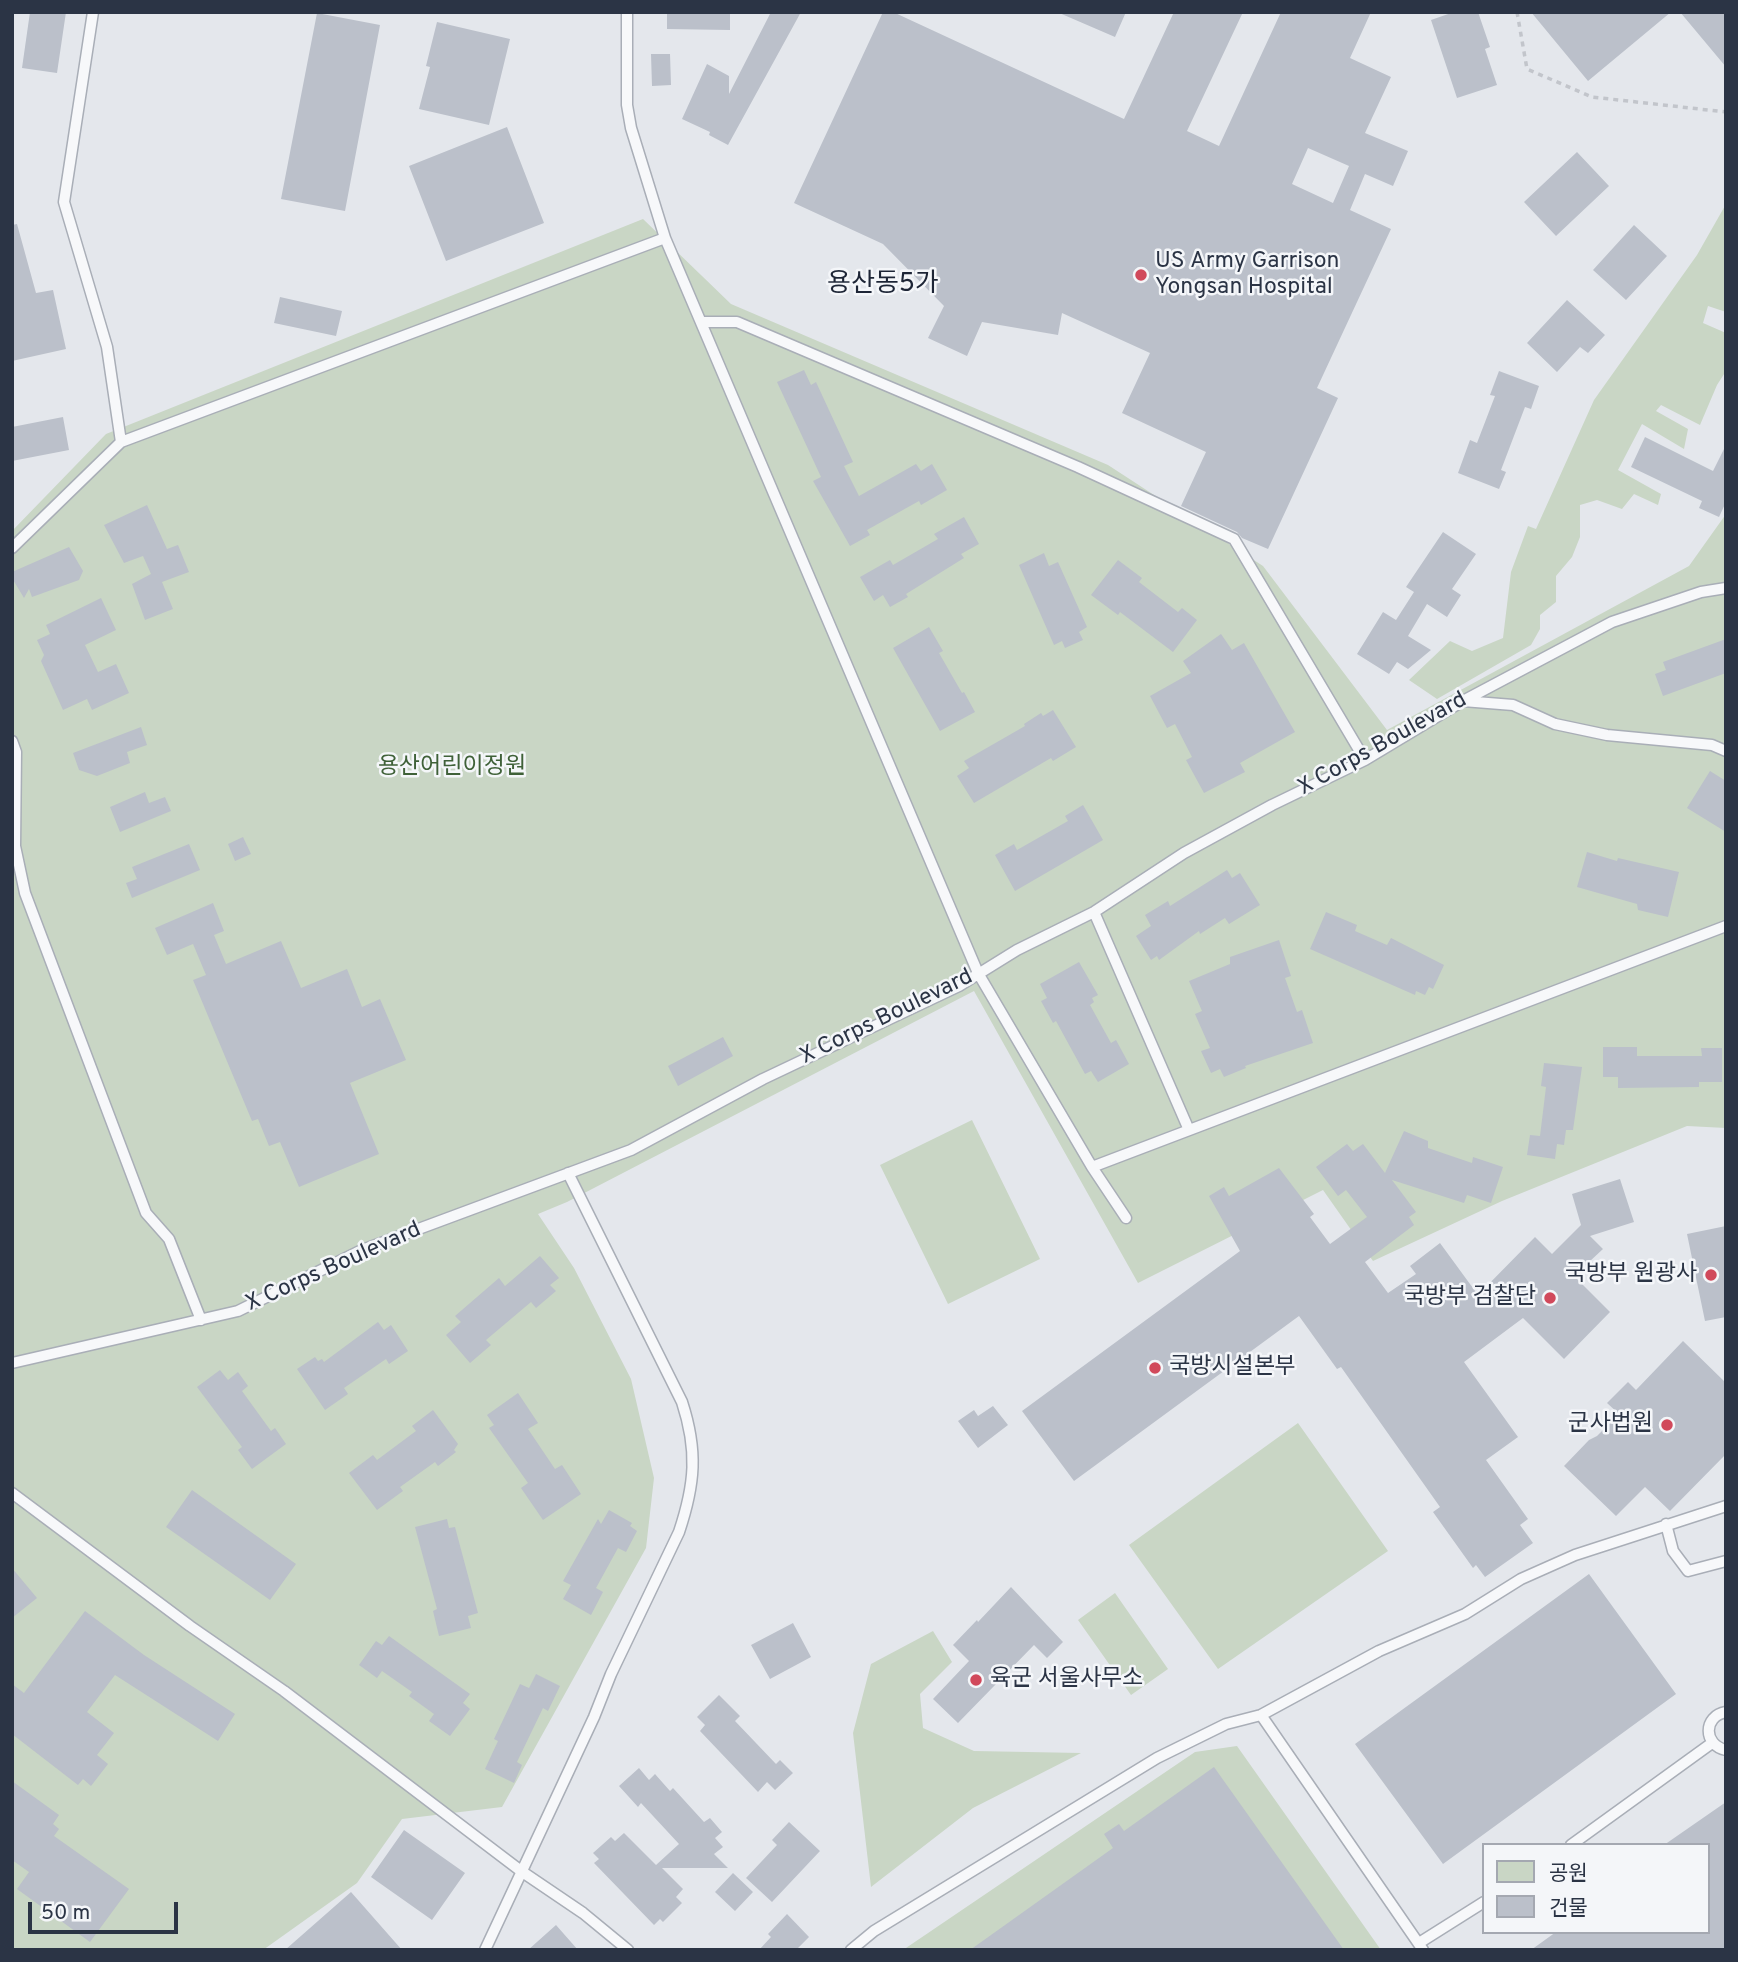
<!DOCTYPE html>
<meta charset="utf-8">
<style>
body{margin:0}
#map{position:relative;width:1738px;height:1962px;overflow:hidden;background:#e4e7ec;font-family:Overpass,"Noto Sans KR",sans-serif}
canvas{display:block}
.frame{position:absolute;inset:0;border:14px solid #2b3445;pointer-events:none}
.legend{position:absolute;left:1482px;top:1843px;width:228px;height:91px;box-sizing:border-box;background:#f4f6f9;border:2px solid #a4a8b1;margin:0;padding:9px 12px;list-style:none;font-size:21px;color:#2b3445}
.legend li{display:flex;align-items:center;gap:14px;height:35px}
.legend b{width:35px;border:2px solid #a4a8b1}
.scale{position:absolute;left:28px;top:1902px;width:150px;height:32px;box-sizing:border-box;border:4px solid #2b3445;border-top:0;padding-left:9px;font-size:21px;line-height:24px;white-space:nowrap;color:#2b3445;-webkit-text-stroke:5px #f4f6f9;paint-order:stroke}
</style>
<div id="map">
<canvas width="1738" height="1962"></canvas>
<div class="frame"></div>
<ul class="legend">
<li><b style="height:19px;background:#c9d6c5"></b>공원</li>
<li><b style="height:19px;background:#bbc0ca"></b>건물</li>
</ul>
<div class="scale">50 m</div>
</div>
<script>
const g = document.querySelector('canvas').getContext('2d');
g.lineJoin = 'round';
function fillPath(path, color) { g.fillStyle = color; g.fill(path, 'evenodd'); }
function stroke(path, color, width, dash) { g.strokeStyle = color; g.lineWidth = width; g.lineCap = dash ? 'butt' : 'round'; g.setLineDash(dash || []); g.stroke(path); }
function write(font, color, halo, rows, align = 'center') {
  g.font = font + ' Overpass,"Noto Sans KR",sans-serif'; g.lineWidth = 5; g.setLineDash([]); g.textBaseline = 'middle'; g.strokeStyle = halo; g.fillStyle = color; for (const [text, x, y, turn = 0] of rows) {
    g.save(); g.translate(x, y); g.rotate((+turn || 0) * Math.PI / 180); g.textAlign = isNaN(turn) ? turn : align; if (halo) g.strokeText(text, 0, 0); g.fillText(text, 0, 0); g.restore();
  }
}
fillPath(new Path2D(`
 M1726 204V312L1708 306 1703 323 1726 333V371L1717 385 1700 425 1661 405 1656 411 1688 429 1684 449 1642 424 1618 470 1661 494 1658 505 1634 494 1622 509 1597 500 1580 505V537L1572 557 1556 576V602L1540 615V629L1531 645 1437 699 1409 680 1450 641 1472 651 1503 638 1511 572 1528 526 1536 529 1594 400 1697 255Z
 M643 219 731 304 1108 465 1263 566 1387 730 1689 566 1726 514V1128L1687 1126 1502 1201 1373 1261 1323 1190 1138 1283 974 991 567 1202 538 1214 574 1268 631 1379 654 1478 646 1548 502 1807 402 1819 357 1883 263 1950H12V531L106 434Z
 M972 1120 1040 1259 948 1304 880 1165Z
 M1298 1423 1388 1551 1218 1669 1129 1545Z
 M1115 1593 1168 1669 1131 1695 1078 1620Z
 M933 1631 952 1662 920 1694 923 1728 974 1751 1081 1753 973 1808 871 1887 853 1733 871 1664Z
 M1237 1746 1381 1950H903L1195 1752Z`), '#c9d6c5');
fillPath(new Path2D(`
 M30 12H66L57 73 22 68Z
 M667 12H730V30L667 29Z
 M771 12H801L728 145 709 135 710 132 682 119 707 64 729 76V94Z
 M883 12H893L1124 119 1174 12H1243L1187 131 1219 146 1281 12H1371L1350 58 1391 77 1365 133 1408 151 1393 186 1365 174 1350 210 1391 229 1317 388 1338 398 1268 549 1242 538 1237 532 1181 506 1206 452 1122 413 1150 353 1062 313 1058 335 982 322 967 356 928 338 944 306 883 244 794 203ZM1308 148 1349 166 1333 203 1292 184Z
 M1057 12H1126L1115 37Z
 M1454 12H1478L1490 47 1485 49 1497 85 1457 98 1431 20Z
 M1531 12H1671L1588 81Z
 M1680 12H1726V67Z
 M317 13 380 25 345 211 281 199Z
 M437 22 510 39 489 125 419 109 430 67 426 66Z
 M651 54H670L671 85 652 86Z
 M507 127 544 223 446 261 409 166Z
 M1577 152 1609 186 1556 236 1524 202Z
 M17 224 36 293 53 290 66 349 12 361V225Z
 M1634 225 1667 256 1626 300 1593 270Z
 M280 297 342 311 336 336 274 323Z
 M1567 300 1605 335 1588 353 1580 347 1557 372 1527 343Z
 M804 370 811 385 816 382 853 462 844 466 859 496 916 464 921 471 932 464 947 490 921 505 919 501 867 530 870 535 850 546 813 481 821 477 777 382Z
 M1499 371 1539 386 1531 409 1525 407 1501 470 1506 472 1499 489 1458 473 1470 440 1477 443 1495 396 1490 395Z
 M63 417 69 450 12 461V427Z
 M1645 437 1713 471 1726 445V502L1719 517 1699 508 1702 501 1631 467Z
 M147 505 167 549 178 545 189 572 162 582 173 609 145 620 132 584 151 574 143 556 124 563 104 525Z
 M964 517 979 544 961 554 964 558 906 594 908 597 890 607 883 595 874 601 860 577 890 560 893 565 938 539 934 534Z
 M1443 532 1476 554 1452 589 1461 595 1447 617 1427 604 1408 636 1431 650 1408 669 1397 662 1389 674 1357 654 1383 612 1396 620 1414 592 1406 587Z
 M69 547 83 571 79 580 32 597 29 589 24 598 12 578V572Z
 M1044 553 1049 566 1058 562 1087 627 1079 632 1083 640 1065 648 1062 641 1054 645 1019 565Z
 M1118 560 1142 578 1139 582 1178 612 1182 608 1197 620 1173 652 1120 612 1118 615 1091 595Z
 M101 598 116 630 85 645 98 672 116 664 129 693 92 710 87 699 63 710 41 661 44 655 37 640 50 634 46 625Z
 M929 627 943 651 939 653 962 693 964 692 975 712 940 731 893 648Z
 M1221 634 1232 650 1244 643 1295 732 1240 763 1245 772 1204 793 1186 760 1192 757 1175 724 1167 728 1150 696 1191 673 1183 661Z
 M1726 639V673L1663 696 1655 674 1666 670 1663 662Z
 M1053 710 1076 747 1053 761 1051 758 974 803 957 776 969 768 964 761 1025 726 1024 724 1041 713 1043 716Z
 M141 727 147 745 127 752 130 763 97 776 79 770 73 753Z
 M1710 771 1726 781V832L1687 808Z
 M145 792 149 803 165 797 171 811 120 832 110 807Z
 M1083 805 1103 840 1015 891 995 855 1014 844 1017 850 1068 821 1065 816Z
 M243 837 251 854 235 861 228 844Z
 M189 844 200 870 132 898 126 883 137 879 132 867Z
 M1587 852 1617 861 1618 858 1679 872 1668 917 1638 910 1637 904 1577 887Z
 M1227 870 1232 878 1240 873 1260 905 1229 924 1225 918 1200 934 1199 931 1159 960 1157 956 1151 960 1136 936 1151 926 1145 915 1168 901 1170 906Z
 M213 903 224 931 214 935 226 964 281 941 301 988 347 969 362 1007 380 999 406 1060 350 1083 379 1154 299 1187 280 1142 269 1146 258 1119 252 1121 193 980 206 975 193 944 167 955 155 928Z
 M1326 912 1357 925 1355 931 1387 945 1391 938 1444 965 1433 989 1429 987 1425 995 1416 991 1415 995 1310 949Z
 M1279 940 1291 976 1285 978 1297 1012 1302 1010 1313 1043 1245 1066 1246 1068 1224 1077 1220 1069 1211 1073 1201 1051 1210 1048 1195 1014 1202 1011 1189 981 1230 964V957Z
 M1079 962 1098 995 1092 998 1094 1002 1090 1005 1111 1043 1116 1040 1129 1064 1098 1082 1091 1071 1085 1074 1056 1021 1053 1023 1041 1001 1047 998 1040 984Z
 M723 1037 733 1056 678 1086 668 1066Z
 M1603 1047H1637V1056H1702L1701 1048H1722V1082H1699V1087L1618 1088V1077H1603Z
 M1544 1063 1582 1067 1573 1130H1566L1564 1145 1557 1144 1555 1159 1527 1155 1530 1135 1540 1136 1546 1087 1541 1086Z
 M1404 1131 1428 1141V1148L1472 1163 1473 1157 1503 1167 1491 1203 1467 1195 1464 1203 1392 1180 1416 1212 1409 1217 1414 1225 1365 1262 1388 1293 1416 1274 1410 1266 1440 1243 1478 1295 1535 1237 1552 1254 1581 1225 1572 1194 1620 1179 1634 1222 1590 1236 1603 1249 1574 1276 1610 1312 1564 1359 1523 1318 1464 1362 1518 1437 1486 1460 1528 1519 1520 1525 1533 1543 1485 1577 1476 1565 1473 1568 1433 1512 1440 1507 1341 1367 1337 1369 1299 1316 1074 1481 1022 1411 1240 1251 1209 1196 1224 1187 1229 1196 1279 1168 1314 1214 1310 1217 1330 1244 1367 1217 1346 1190 1338 1196 1316 1167 1347 1144 1353 1151 1363 1144 1385 1173Z
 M1726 1226V1317L1705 1321 1687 1234Z
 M540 1256 559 1278 550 1285 556 1291 536 1308 531 1302 486 1340 491 1345 470 1363 446 1335 461 1322 455 1316 499 1278 505 1286Z
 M378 1322 384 1330 391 1325 408 1351 389 1364 386 1359 344 1388 348 1394 325 1410 297 1369 315 1357 318 1361 322 1359 324 1362Z
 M1683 1341 1726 1383V1454L1670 1511 1645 1487 1616 1516 1564 1466 1589 1440 1597 1436 1619 1414 1607 1403 1628 1382 1636 1390Z
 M220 1370 228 1380 238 1372 248 1386 242 1391 271 1431 275 1428 286 1444 252 1469 238 1450 242 1447 197 1387Z
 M518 1393 538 1423 528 1429 555 1469 562 1465 581 1494 543 1520 521 1488 528 1483 489 1428 494 1425 487 1415Z
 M993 1406 1008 1425 978 1448 958 1421 974 1410 978 1416Z
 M433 1410 458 1444 454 1450 456 1452 438 1466 435 1462 400 1487 403 1491 377 1510 349 1473 373 1455 377 1460 416 1431 412 1426Z
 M192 1490 296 1564 270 1600 166 1527Z
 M609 1510 632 1523 630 1526 637 1531 626 1552 618 1548 596 1588 603 1592 591 1615 563 1599 571 1585 563 1581 598 1519 601 1524Z
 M447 1519 449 1528 455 1527 478 1613 468 1616 471 1628 439 1636 433 1611 437 1609 415 1527Z
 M12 1568 37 1598 12 1618Z
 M1589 1574 1676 1694 1443 1864 1355 1744Z
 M1011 1587 1063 1642 1047 1658 1034 1645 958 1723 933 1699 969 1661 953 1645 977 1620 978 1622Z
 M85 1611 144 1655 235 1714 218 1741 115 1675 87 1712 114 1733 97 1755 108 1764 91 1786 83 1779 78 1785 12 1734V1684L24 1693Z
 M793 1623 811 1657 770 1679 751 1645Z
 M389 1636 470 1694 463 1703 470 1709 450 1736 429 1721 434 1714 409 1696 412 1692 382 1671 377 1678 359 1665 376 1641 382 1645Z
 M536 1674 560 1686 548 1711 543 1708 517 1762 522 1765 514 1783 485 1769 498 1741 494 1739 520 1684 529 1688Z
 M719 1695 740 1716 735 1721 776 1764 780 1760 793 1773 775 1790 767 1782 758 1792 700 1731 705 1725 697 1717Z
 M1214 1767 1344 1950H970L1113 1848 1104 1834 1119 1824 1124 1831Z
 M639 1768 649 1780 655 1774 670 1791 673 1788 704 1822 710 1818 722 1832 715 1838 723 1847 714 1854 728 1868H662L683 1889 676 1897 682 1903 663 1922 660 1919 654 1925 594 1863 599 1859 593 1853 611 1837 615 1841 624 1833 656 1865 679 1844 641 1803 638 1807 619 1786Z
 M12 1781 59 1815 53 1824 59 1829 54 1836 129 1889 90 1942 17 1889 29 1872 12 1860Z
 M1726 1802V1950H1531L1556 1932H1708V1845H1664Z
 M789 1822 820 1851 772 1902 746 1878 777 1845 772 1840Z
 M404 1830 465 1873 432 1920 371 1877Z
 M733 1873 753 1892 735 1911 715 1892Z
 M351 1892 402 1950H285Z
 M787 1914 809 1937 796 1950H759L771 1937 768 1934Z
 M556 1925 578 1950H528Z`), '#bbc0ca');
const lane = new Path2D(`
 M93 12 64 202 107 347 121 442
 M627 12V105L631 128 665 238
 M701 322H737L1078 467 1234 539 1365 760
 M12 548 121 442 665 238 978 973 1092 1167 1126 1218
 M1463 701 1513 705 1555 724 1607 735 1712 745 1726 751
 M12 741 16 752 15 846 25 893 146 1213 169 1239 201 1320
 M1094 912 1189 1130
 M1092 1167 1726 926
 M12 1363 238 1311 362 1250 631 1150 763 1079 959 986 1017 950 1094 912 1184 853 1272 805 1365 760 1463 701 1612 622 1701 592 1726 588
 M12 1493 190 1626 284 1691 521 1871 583 1913 628 1950
 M1666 1524 1673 1551 1688 1571 1726 1561
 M1726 1712C1703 1716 1703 1745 1726 1750
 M1261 1715 1423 1950
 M1571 1845 1712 1743
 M1419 1943 1484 1902
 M485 1950 594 1717 611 1674 679 1532C695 1484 698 1451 682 1402L568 1173
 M851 1950 874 1931 1157 1758 1226 1724 1261 1715 1379 1651 1465 1614 1521 1579 1575 1555 1726 1506`);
stroke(lane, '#a9aeb7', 13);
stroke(new Path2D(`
 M1517 12 1527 69 1592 97 1726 112`), '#c2c5cb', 3.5, [5, 5]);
stroke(lane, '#f7f8fa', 10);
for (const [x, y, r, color] of [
 [1141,275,7,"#d1495b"],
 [1711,1275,7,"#d1495b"],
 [1550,1298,7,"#d1495b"],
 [1155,1368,7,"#d1495b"],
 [1667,1425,7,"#d1495b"],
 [976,1680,7,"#d1495b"]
]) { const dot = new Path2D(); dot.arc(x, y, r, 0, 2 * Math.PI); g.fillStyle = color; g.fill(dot); stroke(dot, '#f4f6f9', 2.5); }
write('23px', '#2b3445', '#f4f6f9', [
 ["US Army Garrison",1155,262],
 ["Yongsan Hospital",1155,288],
 ["국방부 원광사",1697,1275,"right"],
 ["국방부 검찰단",1536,1298,"right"],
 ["국방시설본부",1169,1368],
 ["군사법원",1653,1425,"right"],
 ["육군 서울사무소",990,1680]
], 'left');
write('23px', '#2b3445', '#f4f6f9', [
 ["X Corps Boulevard",1383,745,-29],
 ["X Corps Boulevard",887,1018,-26],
 ["X Corps Boulevard",334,1268,-24]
]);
write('23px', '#3f6138', '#f4f6f9', [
 ["용산어린이정원",452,768]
]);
write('26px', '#1d2536', '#f4f6f9', [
 ["용산동5가",883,286]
]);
</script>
